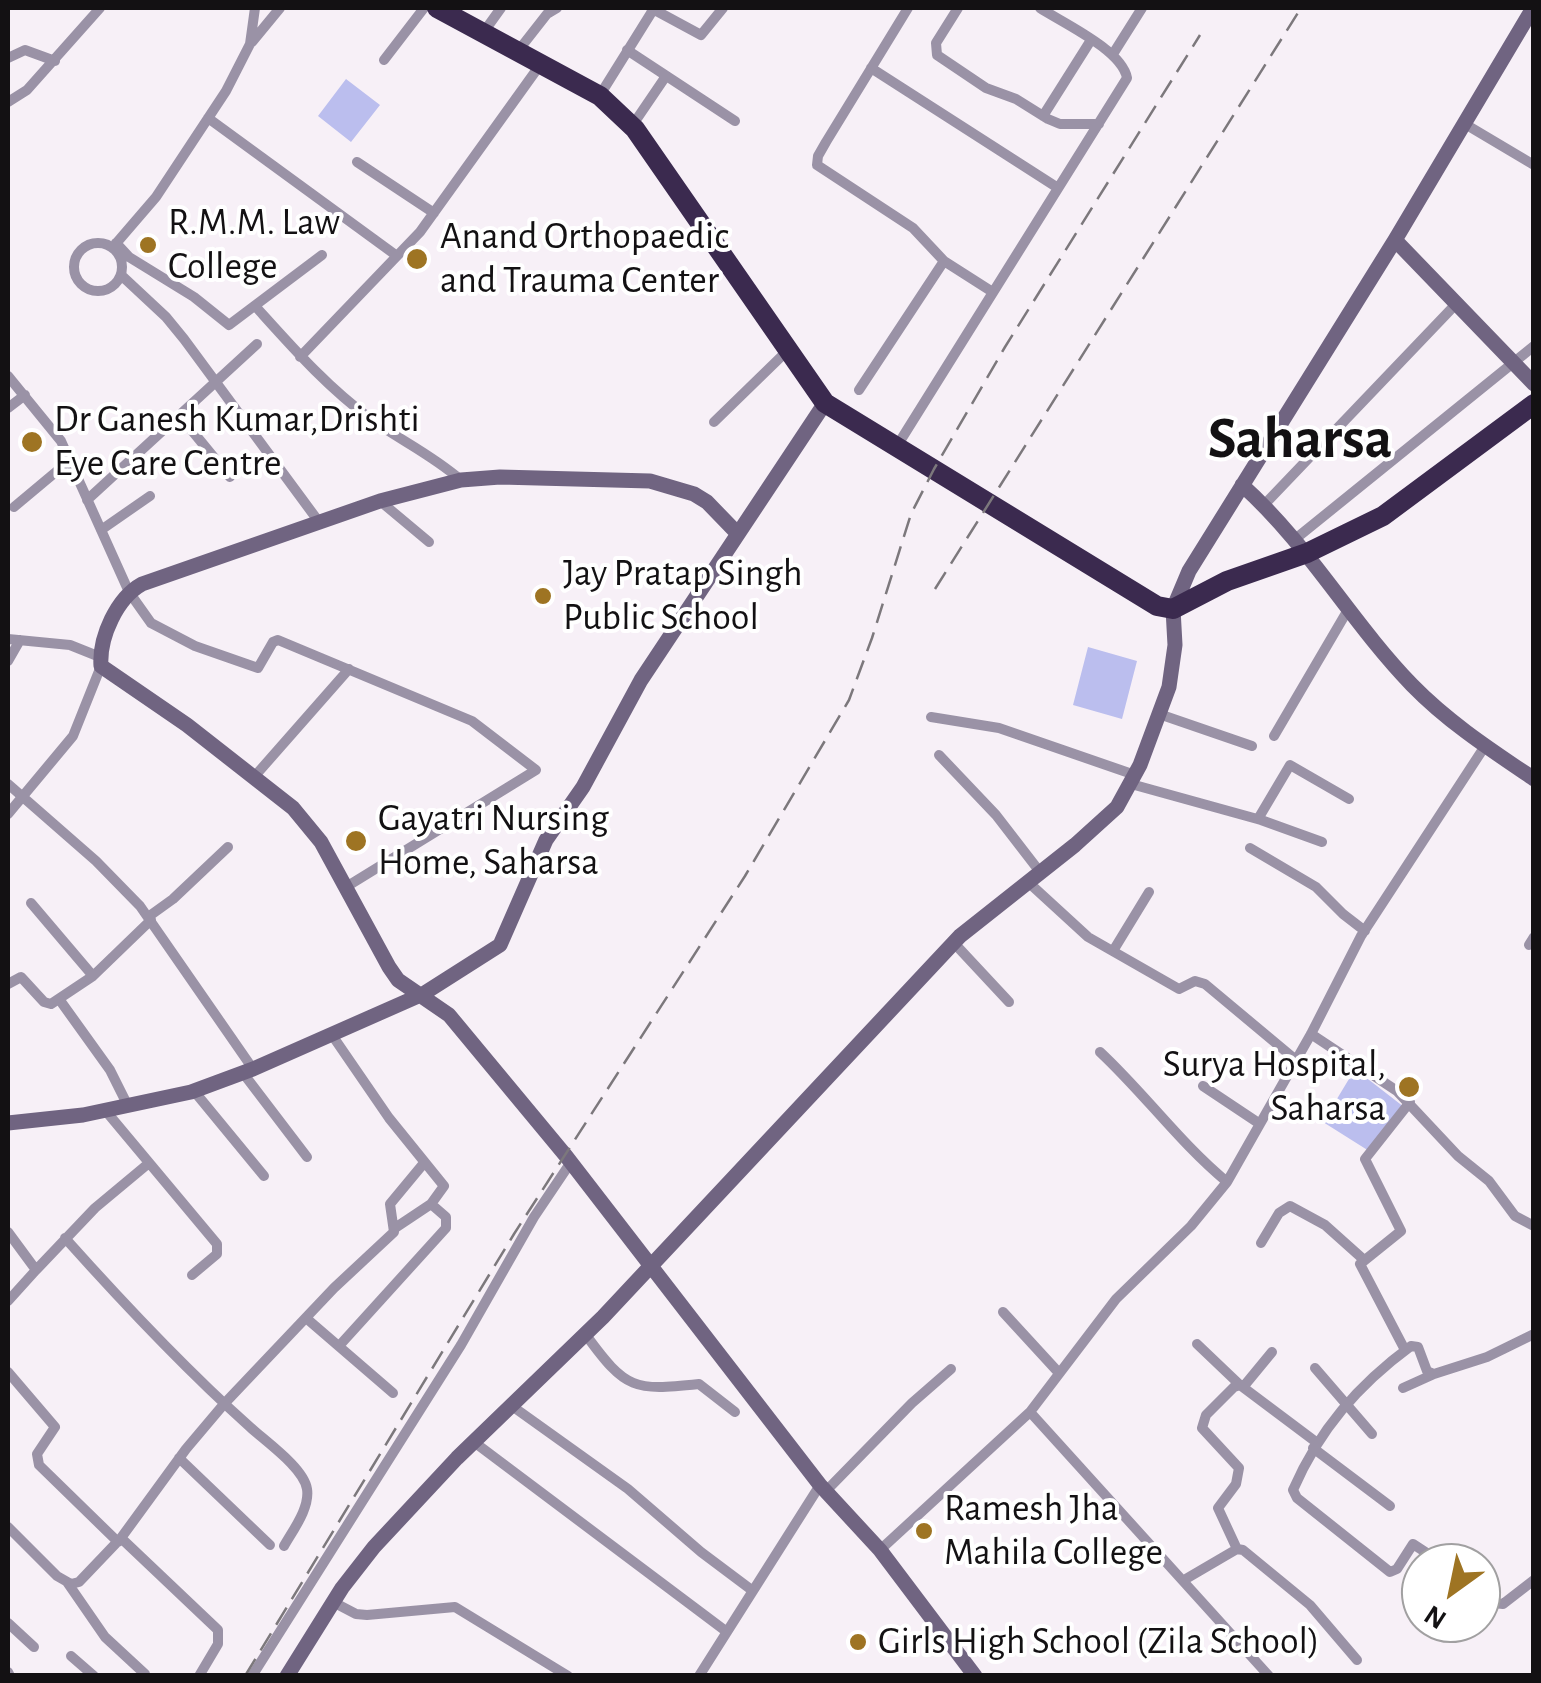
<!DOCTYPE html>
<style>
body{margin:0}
#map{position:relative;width:1541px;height:1683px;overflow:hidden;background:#f7f0f7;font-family:"Alegreya Sans",sans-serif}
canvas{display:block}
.frame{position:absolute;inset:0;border:10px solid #131113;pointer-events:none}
.north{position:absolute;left:1401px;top:1543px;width:100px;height:100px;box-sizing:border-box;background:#fff;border:2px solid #a1a0a1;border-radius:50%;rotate:213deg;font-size:28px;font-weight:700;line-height:40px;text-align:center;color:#131113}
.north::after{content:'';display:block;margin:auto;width:35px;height:45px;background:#9e7423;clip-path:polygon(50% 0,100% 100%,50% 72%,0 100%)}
</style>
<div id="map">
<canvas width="1541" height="1683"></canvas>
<div class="frame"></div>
<div class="north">N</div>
</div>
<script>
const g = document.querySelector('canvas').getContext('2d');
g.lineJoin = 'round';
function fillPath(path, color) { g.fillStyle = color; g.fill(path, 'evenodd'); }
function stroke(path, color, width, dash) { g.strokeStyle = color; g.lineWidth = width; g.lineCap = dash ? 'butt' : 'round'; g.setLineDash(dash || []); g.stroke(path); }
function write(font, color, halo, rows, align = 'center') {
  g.font = font + ' "Alegreya Sans",sans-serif'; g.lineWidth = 8; g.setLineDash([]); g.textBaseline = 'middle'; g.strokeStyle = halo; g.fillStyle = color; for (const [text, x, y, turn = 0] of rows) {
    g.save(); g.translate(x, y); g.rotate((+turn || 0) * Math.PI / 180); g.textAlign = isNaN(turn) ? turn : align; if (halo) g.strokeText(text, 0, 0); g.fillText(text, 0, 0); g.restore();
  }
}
fillPath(new Path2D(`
 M346 79 380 105 351 142 318 116Z
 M1088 647 1137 661 1122 719 1073 705Z
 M1355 1069 1404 1107 1369 1151 1323 1122Z`), '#bbbeee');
stroke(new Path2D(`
 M651 8 701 35 723 8
 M908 8 826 142 818 156 817 165 913 228 944 261 991 291
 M958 8 936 43 937 55 986 88 1016 99 1048 119 1060 124H1099
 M483 33 501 8
 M252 42 280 8
 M627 50 735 121
 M518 51 547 14 557 8
 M1113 54 1142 8
 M8 58 25 50 55 61
 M384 60 424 8
 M871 68 1058 188
 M600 95 653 10
 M8 102 27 90 100 8
 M1043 116 1091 40
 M208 118 397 256
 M1465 124 1534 165
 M632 126 666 76
 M357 162 434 213
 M74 267a24 24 0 1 1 48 0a24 24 0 1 1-48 0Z
 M116 243 129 257 194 297 229 325 322 255
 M113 247 156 197 226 91 250 44 255 8
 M121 275 166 317 184 339 319 522
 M256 307C293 348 327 387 372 420 402 441 432 455 461 480
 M300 357 420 232 540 65
 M8 376 61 441 129 592 151 623 195 646 258 668 273 642 278 640 472 721 536 770 346 887
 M859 390 944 261
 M8 408 25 395
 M180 416 230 477
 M714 422 788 350
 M897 446 1127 78C1122 50 1063 23 1040 8
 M87 500 257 344
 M380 501 429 542
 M1263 506 1456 304
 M14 507 69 461
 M101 530 150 496
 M1294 540 1534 346
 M8 639 70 645 100 657
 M8 661 20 640
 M1159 714 1252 746
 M931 717 999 728 1135 775
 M1274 736 1349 608
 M939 755 996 815 1040 872
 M254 777 349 669
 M8 784 96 861 140 906 253 1069
 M1131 784 1261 820 1322 842
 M8 814 73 736 101 666
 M1258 819 1290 765 1349 799
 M1250 848 1316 887 1343 914 1365 931
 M1028 882 1088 937 1179 989 1195 981 1205 984 1296 1060
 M31 903 93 976
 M148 917 173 899 228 847
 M954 943 1009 1002
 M1529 945 1534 937
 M1113 951 1149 892
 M8 984 21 977 44 1002 51 1004 93 976 151 920
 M59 999 110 1070 128 1106
 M1311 1034 1397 1091 1458 1156 1489 1181 1515 1216 1534 1226
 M332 1035 389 1118 444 1186 431 1204 395 1228
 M1100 1052C1145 1094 1179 1142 1227 1182
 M243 1073 307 1157
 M1203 1086 1260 1124
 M194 1091 264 1176
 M105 1110 217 1244V1254L192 1275
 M8 1232 36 1270 8 1301
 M65 1238C124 1304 184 1368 250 1427 265 1441 304 1468 307 1489 310 1508 293 1530 284 1546
 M1261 1243 1279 1213 1290 1206 1325 1225 1363 1259
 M36 1270 95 1208 149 1163
 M1003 1312 1059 1373
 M306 1318 393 1393
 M586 1335C626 1390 634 1391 699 1384L735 1412
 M1197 1344 1240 1385
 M339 1346 446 1228V1217L431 1204
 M1405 1350 1360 1264 1401 1231 1365 1159 1410 1102
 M1315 1368 1372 1434
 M8 1372 55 1427 37 1454 39 1465 118 1542
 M1244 1386 1272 1352
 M1403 1388 1434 1374
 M512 1406 628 1489 701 1552 753 1591
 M1030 1412 1269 1676
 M474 1442 727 1632
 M1313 1448 1390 1506
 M179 1458 270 1545
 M826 1491 912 1403 951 1369
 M8 1527 57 1576 71 1584 79 1582 121 1538 186 1449 224 1404 334 1288 394 1232 390 1204 424 1163
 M121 1538 218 1630V1644L199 1676
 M1237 1549 1218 1508 1236 1484 1239 1468 1202 1428 1206 1415 1234 1387 1240 1385 1316 1442
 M880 1550 1030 1412 1116 1299 1191 1226 1227 1182 1311 1034 1361 936 1485 746
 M1442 1563 1413 1544 1397 1569 1390 1572 1297 1498 1293 1490C1319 1430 1358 1385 1411 1346L1418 1347 1427 1371 1434 1374 1487 1357 1534 1334
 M1184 1580 1237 1549 1243 1550 1310 1605 1357 1660
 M67 1582 105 1637 145 1674
 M1481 1593 1494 1603 1503 1604 1534 1580
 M333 1602 356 1614 367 1615 455 1607 568 1676
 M8 1623 34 1647
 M71 1656 94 1676
 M8 1672 10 1676
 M252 1676 461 1345 534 1217 571 1162
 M699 1676 820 1485`), '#9a92a6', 10);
stroke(new Path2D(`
 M1395 240 1534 384
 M1242 485C1308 544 1351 622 1412 685 1448 722 1491 750 1534 779
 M737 533 707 502 694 494 650 481 500 477 461 480 380 501 142 584C117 598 99 637 101 666L187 725 293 808 321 842 389 967 398 980 449 1015 566 1156 820 1485 880 1550 975 1676
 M8 1123 83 1115 191 1092 253 1069 423 994 500 945 546 840 583 787 641 680 825 403
 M287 1676 342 1588 374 1547 457 1458 603 1317 960 936 1075 845 1117 807 1140 765 1169 687 1175 645 1173 609 1189 571 1395 240 1533 8`), '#706481', 15);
stroke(new Path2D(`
 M437 8 600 96 635 129 825 403 1157 606 1173 609 1227 581 1307 553 1383 516 1534 404`), '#3b2a4f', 20);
stroke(new Path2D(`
 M935 589 1301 8
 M245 1676 514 1234 745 876 849 700 872 638 911 514 934 469 1005 347 1200 35`), '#7c787c', 2.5, [20, 10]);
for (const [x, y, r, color] of [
 [148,245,10,"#9e7423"],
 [417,259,12,"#9e7423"],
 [32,442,12,"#9e7423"],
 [543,596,10,"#9e7423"],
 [356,841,12,"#9e7423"],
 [1409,1087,12,"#9e7423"],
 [924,1531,10,"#9e7423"],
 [858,1642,10,"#9e7423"]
]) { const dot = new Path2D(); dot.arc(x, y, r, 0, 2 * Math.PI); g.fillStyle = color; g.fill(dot); stroke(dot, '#fff', 4); }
write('38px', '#131113', '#fff', [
 ["R.M.M. Law",168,223],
 ["College",168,267],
 ["Anand Orthopaedic",440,237],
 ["and Trauma Center",440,281],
 ["Dr Ganesh Kumar,Drishti",54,420],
 ["Eye Care Centre",54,464],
 ["Jay Pratap Singh",563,574],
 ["Public School",563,618],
 ["Gayatri Nursing",378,819],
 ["Home, Saharsa",378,863],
 ["Surya Hospital,",1386,1065,"right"],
 ["Saharsa",1386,1109,"right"],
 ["Ramesh Jha",944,1509],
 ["Mahila College",944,1553],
 ["Girls High School (Zila School)",878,1642]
], 'left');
write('bold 58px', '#131113', '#fff', [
 ["Saharsa",1300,440]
]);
</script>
